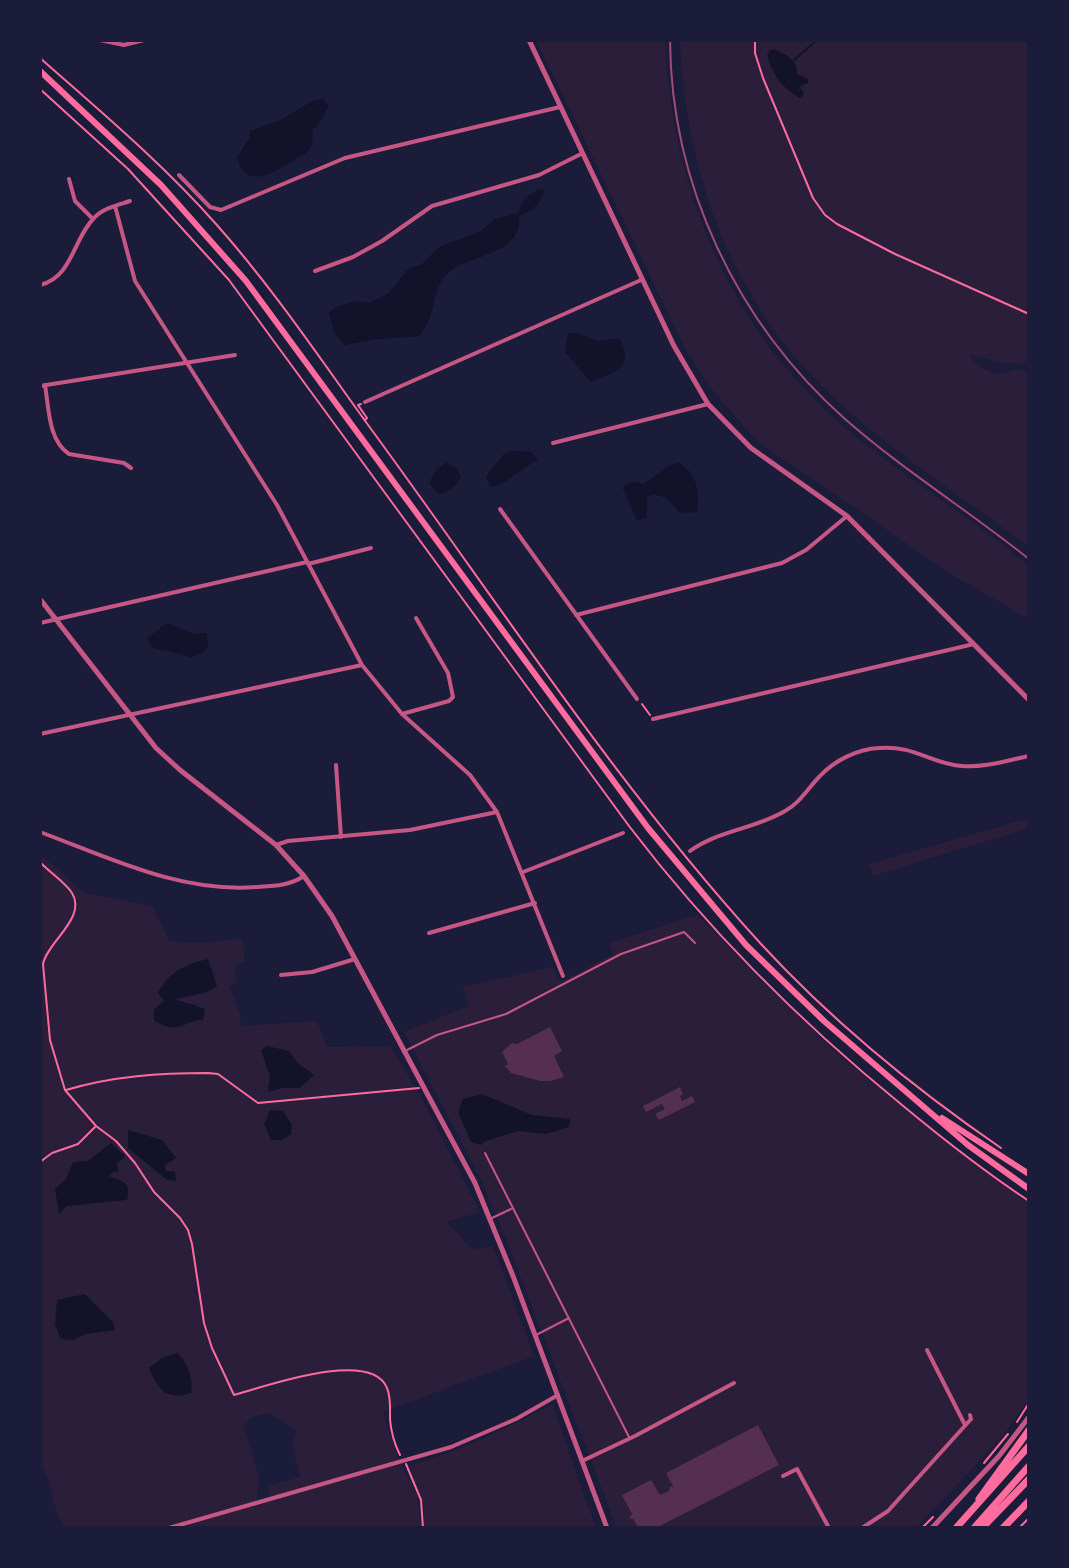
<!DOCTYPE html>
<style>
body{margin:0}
#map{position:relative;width:1069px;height:1568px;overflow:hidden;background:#1b1b3a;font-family:Jost,sans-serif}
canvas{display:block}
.frame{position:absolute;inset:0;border:42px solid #1b1b3a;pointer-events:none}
</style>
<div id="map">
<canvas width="1069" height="1568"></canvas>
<div class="frame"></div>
</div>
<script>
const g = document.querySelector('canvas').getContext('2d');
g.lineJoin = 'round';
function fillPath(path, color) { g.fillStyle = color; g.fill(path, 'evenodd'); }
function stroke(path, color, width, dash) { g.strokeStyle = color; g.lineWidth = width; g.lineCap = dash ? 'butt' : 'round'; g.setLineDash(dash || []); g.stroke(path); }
fillPath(new Path2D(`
 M536 40H665C672 189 729 327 844 427 903 477 970 516 1029 566V619L951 574 757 441 714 392 688 354Z
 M680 40H1029V357L1024 364 1002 363 970 354 972 360C987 371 997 380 1015 369L1029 371V547C958 493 881 446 818 382 728 290 685 167 680 40Z
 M1029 818V828L873 876 869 864Z
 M40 854 84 893 152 906 170 941 200 943 243 938 245 963 235 964 236 983 230 987 241 1016 240 1026 317 1021 327 1047 390 1046 420 1095 480 1212 447 1222 472 1249 493 1246 534 1356 383 1412 398 1458 417 1494 422 1528H66C50 1510 55 1484 40 1463ZM208 965 215 975 204 993 173 1000 197 1005 192 1020 181 1028 154 1010 164 1001V982L179 969ZM269 1413 296 1430 292 1443 300 1477 268 1486 271 1499 256 1502 259 1478 244 1426 250 1418Z
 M697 915 832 1049 919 1121 1029 1200V1398L1003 1436 916 1528H617L501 1226 480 1178 404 1032 469 1006 463 987 552 967 561 982 613 954 609 943Z
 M552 1404 596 1528H424V1507L411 1470 412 1465C461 1450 507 1429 552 1404Z`), '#2a1e3b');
fillPath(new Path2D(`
 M775 49C788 57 797 58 797 74L808 79V83L800 86 804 94 800 98C782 88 773 76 767 55L770 50Z
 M323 99 329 106 317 127 312 129C313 135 313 143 310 149 307 153 298 157 294 160 274 173 244 191 237 157L249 139 250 131 279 121 312 101Z
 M539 189H545C541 202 533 212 520 215 519 221 519 229 516 234 502 259 460 255 443 279 431 296 436 318 419 336L378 339 344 345 334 332 329 313 338 306 357 301 369 303 389 293 409 268 421 265 439 247 481 231 495 219 518 213 525 198Z
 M576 333 598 341 619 338C636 367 615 373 591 382L565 352 568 334Z
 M510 451 531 452 538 459 498 486H490L486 477 503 455Z
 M447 462 457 469 461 477C456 487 448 493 438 494L430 484C432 472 438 469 447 462Z
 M679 463C697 473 700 492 697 512L680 513C671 503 663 490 647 497V517L637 521 623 489 626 484 636 482 644 484 668 466Z
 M167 623 195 634 207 633 208 647 203 653 189 658 185 655 152 648 147 638Z
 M208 959 217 987 204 993 174 999 205 1009 203 1020C180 1021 178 1036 154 1020V1010L164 1001 158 993C169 972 186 964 208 959Z
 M267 1046 289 1051 298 1063 314 1075 300 1088H282L268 1092 270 1076 261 1050Z
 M482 1094 532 1115 570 1119 569 1127 546 1134 518 1131 483 1142 481 1145 471 1142 458 1112 463 1099Z
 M270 1110 283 1111 292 1125 291 1134 282 1140H271L264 1124Z
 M128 1130 162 1140 176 1158 164 1166 166 1171 175 1172 176 1181 167 1180 128 1148Z
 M111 1143 125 1156 117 1164 118 1172H113L109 1176C121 1181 132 1181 127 1200L67 1206 59 1214 55 1189 66 1179 73 1162 88 1161Z
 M85 1294 113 1322 115 1330 86 1334 73 1340 61 1339 55 1325 57 1300Z
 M177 1353C188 1362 194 1380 191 1393 167 1401 158 1390 149 1368L162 1358Z`), '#12122b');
stroke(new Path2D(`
 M794 60 817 40`), '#12122b', 2);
fillPath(new Path2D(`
 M550 1027 562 1051 554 1056 564 1077 550 1081H540L511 1073 505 1066 508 1064 502 1052 512 1043 517 1044Z
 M680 1087 683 1094 680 1096 682 1101 692 1096 695 1102 659 1120 655 1114 665 1109 662 1104 646 1112 643 1106Z
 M758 1425 779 1465 656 1528H639L633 1519 629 1518 632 1514 622 1495 651 1480 660 1495 669 1491 670 1486 674 1488 666 1473Z`), '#542f53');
stroke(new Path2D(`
 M755 40V53L763 78 813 198 825 215 837 224 895 254 1029 314
 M40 58C100 111 162 163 216 224 273 288 321 360 371 429 498 602 616 785 761 944 832 1021 915 1089 1001 1148
 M40 89 128 169 229 280 629 826C709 931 800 1022 902 1105 943 1139 985 1172 1029 1201
 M361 404 358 405 367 418 365 420
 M642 704 650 715
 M40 862C49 872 65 882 72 893 87 918 48 941 43 964L50 1040 65 1090 96 1126 116 1141 135 1163 154 1192 180 1218 188 1230 192 1244 204 1323 212 1348 234 1395C264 1387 371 1348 387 1388 391 1397 390 1409 390 1419 391 1433 394 1443 400 1455
 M66 1090C113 1076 160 1073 208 1073L218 1074 258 1103 419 1088
 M40 1162 52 1153 78 1144 95 1127
 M40 1335V1342
 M1017 1422 1029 1403
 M984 1463 1008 1434
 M406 1464 421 1500 423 1528
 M922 1528 933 1517
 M1019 1528 1029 1518`), '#ff6b9d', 2);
stroke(new Path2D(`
 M405 1051 437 1035 506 1014 621 954 684 932 695 943
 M485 1153 629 1437
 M492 1218 511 1209
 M536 1335 569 1318`), '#c65784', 2);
stroke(new Path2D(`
 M100 40 124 45 144 40
 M179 175 210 207 221 210 345 158 560 107
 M69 179 75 201 93 219
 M115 206 135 281 277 505 362 665 402 714 470 775 497 812 563 976
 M315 271 353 257 382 241 432 206 539 175 581 154
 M40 285C73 277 73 238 95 217 104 208 118 205 130 201
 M45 385C49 408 48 440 69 454L124 463 131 468
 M40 386 235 355
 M365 402 641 280
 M553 443 708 404
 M500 509 637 699
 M308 564 371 548
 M576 615 782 563 806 550 847 516
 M40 623 307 562
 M402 714 449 701 453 697 448 673 416 618
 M653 719 974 644
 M40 734 362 665
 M336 765 341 837
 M40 832C110 858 180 893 256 887 274 886 289 886 304 876
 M276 845 288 841 410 830 497 812
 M690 851C719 830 755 829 785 811 800 803 808 788 820 776 835 760 858 749 879 748 914 745 932 764 962 766 985 768 1008 760 1029 756
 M523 872 623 833
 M429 933 535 903
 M281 975 312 972 355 959
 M927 1350 964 1423
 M582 1461 635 1436 734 1383
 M783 1476 797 1469 829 1528
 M169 1528 451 1447 516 1419 558 1395
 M862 1528 888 1511 971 1419 970 1415`), '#c65784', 4);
stroke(new Path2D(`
 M529 40 674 346 708 404 751 448 847 516 1029 700
 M40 599 156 748 180 770 276 845 304 876 332 916 475 1183 513 1276 607 1528
 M932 1528 999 1456 1029 1417`), '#c65784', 5);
stroke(new Path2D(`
 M40 71 161 185 246 281 648 828 746 945 824 1021 968 1145 1029 1189
 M942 1118 1029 1174`), '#ff6b9d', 6);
stroke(new Path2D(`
 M979 1499 1029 1430
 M956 1528 1029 1446
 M974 1528 1029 1466
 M982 1528 1029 1479
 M1003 1528 1029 1501`), '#ff6b9d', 7);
stroke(new Path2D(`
 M670 40C671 185 737 323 845 419 903 470 969 511 1029 559`), '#a44b75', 2);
</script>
